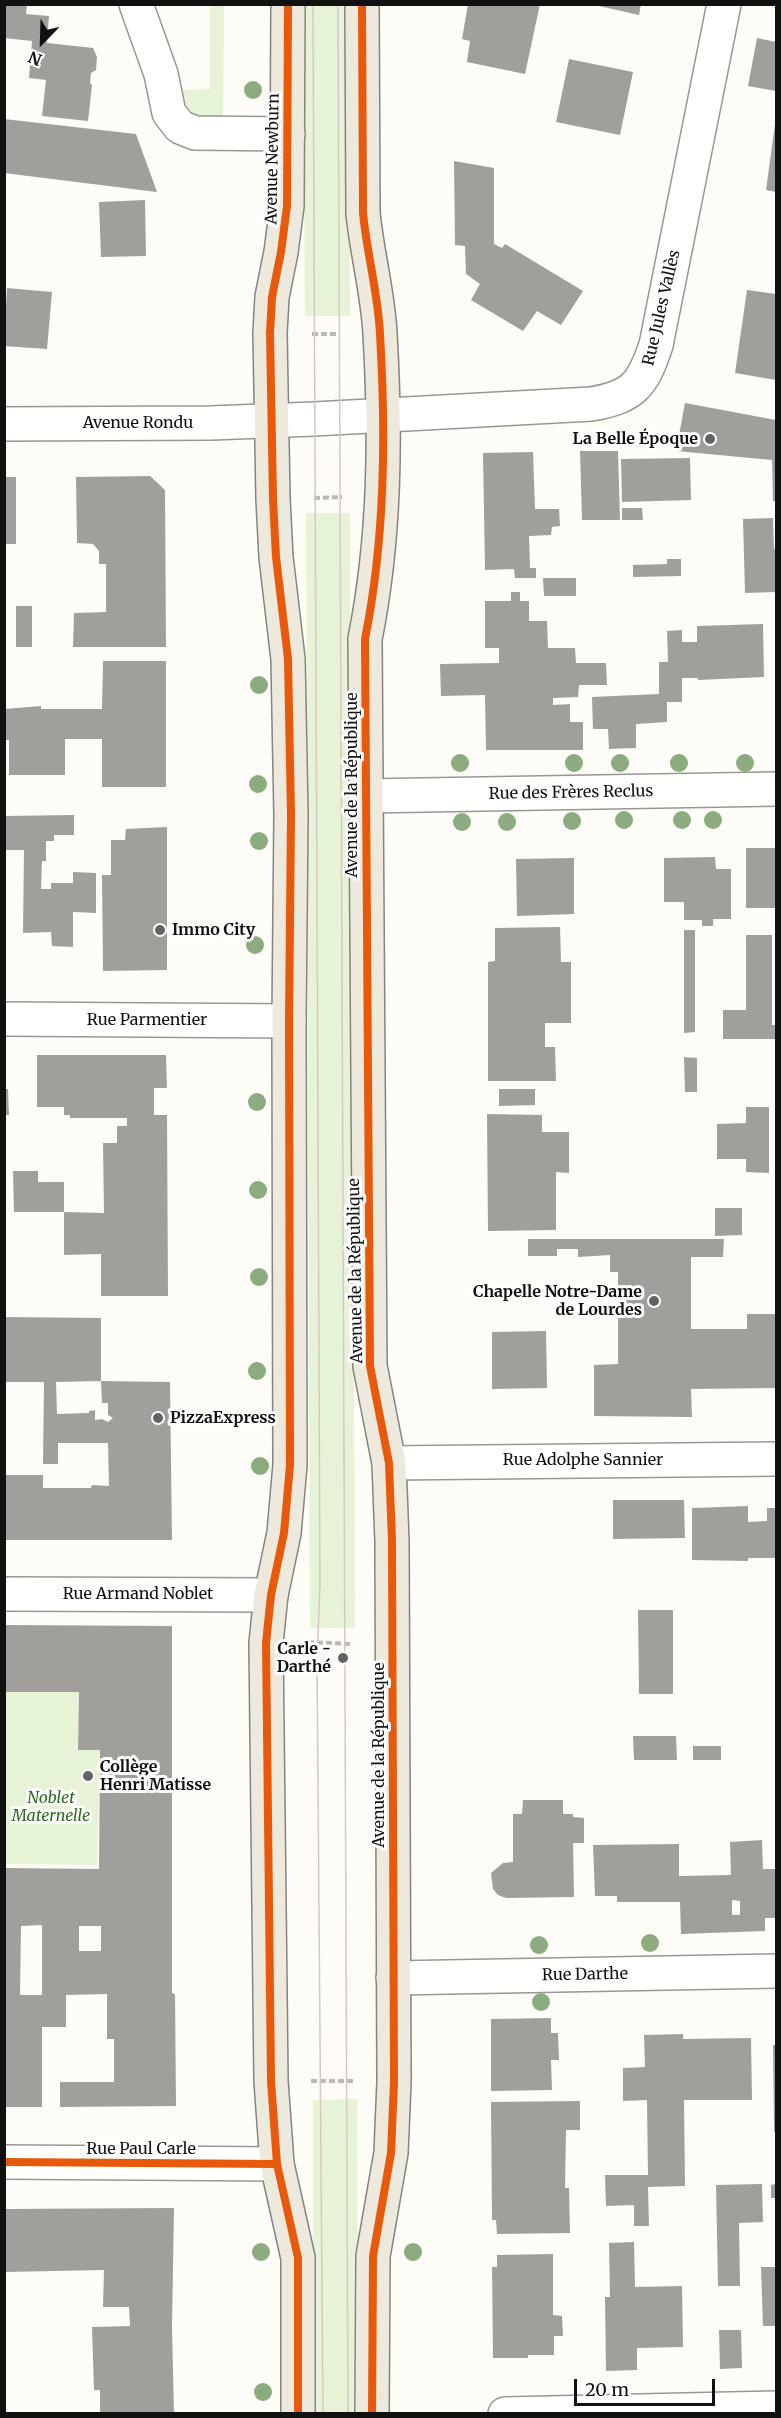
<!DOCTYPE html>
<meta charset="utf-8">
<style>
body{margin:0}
#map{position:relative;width:781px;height:2418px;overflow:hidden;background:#fdfcf7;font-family:Merriweather,serif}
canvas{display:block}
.frame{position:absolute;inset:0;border:6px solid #111;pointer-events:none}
.north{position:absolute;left:12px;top:12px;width:60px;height:60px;-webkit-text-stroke:4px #fff;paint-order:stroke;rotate:203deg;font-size:16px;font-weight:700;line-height:24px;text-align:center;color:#111}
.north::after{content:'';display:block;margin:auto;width:21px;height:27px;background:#111;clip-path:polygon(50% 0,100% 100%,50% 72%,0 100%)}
.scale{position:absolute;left:574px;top:2379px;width:141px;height:27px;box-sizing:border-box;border:3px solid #111;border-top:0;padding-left:8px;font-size:18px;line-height:21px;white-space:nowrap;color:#111;-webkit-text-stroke:4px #fff;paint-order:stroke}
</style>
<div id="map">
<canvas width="781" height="2418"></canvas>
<div class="frame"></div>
<div class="north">N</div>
<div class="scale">20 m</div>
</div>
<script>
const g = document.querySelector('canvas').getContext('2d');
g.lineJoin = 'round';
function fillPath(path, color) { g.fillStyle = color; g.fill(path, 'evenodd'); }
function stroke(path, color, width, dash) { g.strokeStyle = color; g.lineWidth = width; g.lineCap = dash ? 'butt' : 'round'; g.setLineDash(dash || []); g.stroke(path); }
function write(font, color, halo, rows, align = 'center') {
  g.font = font + ' Merriweather,serif'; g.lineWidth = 6; g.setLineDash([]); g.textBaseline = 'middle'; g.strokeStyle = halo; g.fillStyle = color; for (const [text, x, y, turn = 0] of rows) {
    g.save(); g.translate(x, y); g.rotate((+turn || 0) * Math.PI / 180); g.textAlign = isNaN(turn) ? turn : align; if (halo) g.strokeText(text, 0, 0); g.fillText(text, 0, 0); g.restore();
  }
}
fillPath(new Path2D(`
 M210 5H224L223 117C195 118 188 115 174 90L210 89Z
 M303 5H349L350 316H305Z
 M306 513H350L355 1628H310Z
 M5 1692H79L78 1750H100L97 1865 5 1864Z
 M357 2099 358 2413H313V2100Z`), '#e7f3d7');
fillPath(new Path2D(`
 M4 4H27L26 14 49 16 47 43 93 48 97 57 96 70 91 73 90 83 92 85 88 121 42 116 46 80 29 78 32 41 4 38Z
 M468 4H540L525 74 467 62 470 41 462 39Z
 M590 4H641L639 15Z
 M757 38 776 42V91L748 86Z
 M569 59 633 72 620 135 556 122Z
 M4 119 136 134 157 192 4 173Z
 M775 124 776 125V192L766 190Z
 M454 161 494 168V244L502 248 505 244 583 291 561 325 537 311 523 331 471 300 480 284 466 274 465 246 455 245Z
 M145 200 146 256 101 257 99 202Z
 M7 288 52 292 47 349 4 346Z
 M747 290 776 294V380L735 373Z
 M685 403 776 420V501H773L772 460 676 451Z
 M580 451H618L620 520H582Z
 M533 452 535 509H559L560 526 552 527 551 535 529 536 530 568H536V578H515L514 569 485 570 483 453Z
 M690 458 691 500 622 502 621 459Z
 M150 476 165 490 166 647H73L74 613 106 612V564H99V551L93 544 77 543 76 477Z
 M4 477H16V544H4Z
 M622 508H642L643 520H622Z
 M773 518 774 549H776V592L745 593 743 519Z
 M667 559H681V576L633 577V565L667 564Z
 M543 578H576V596H544Z
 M511 592H520V601H529V621H547L548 648H575L576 663H606L607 685H579L578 697 553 698V705L570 704V722H583V750H486L485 695 441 696 440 664 499 663V648H485V601H511Z
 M16 606H32V647H16Z
 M763 624 764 677 698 680V678H682V702H667V722L636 724V748L609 749 608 729H593L592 697 659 694V662H668L667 631 682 630V642H697V626Z
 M103 661H166V787H102V739H65V775H9V740H4V709L41 706V709H102Z
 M74 815V835H54V841H46V861H42L41 889H51V883H73V872L96 873V913L73 912V947L52 946 51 932 23 933 24 850H4V816Z
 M167 827V970L103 971 102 875H111V840H125L126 829Z
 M746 848H776V908H746Z
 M715 857 716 869H731V919H713V926H702V920H684V902H664V858Z
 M574 858V914L517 916 516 859Z
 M560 927 561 962H571V1023H545V1047H555L556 1081H488V962L495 961V928Z
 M684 930H695V1032L684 1033Z
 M746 935H772V1025H776V1039H723V1010H746Z
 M37 1055H166L167 1088H154V1115H167L168 1296H101V1254L64 1255V1212L104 1213 103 1143H117V1126H127V1118H70V1115H64V1107H37Z
 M684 1057 697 1058V1092H685Z
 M4 1089H8L9 1115H4Z
 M499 1089H535V1105L499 1106Z
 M746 1107H769V1173L746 1172V1159H717V1124L746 1123Z
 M487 1114 542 1115V1132H569V1173L556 1172V1230L488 1231Z
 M13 1171H38V1182H64V1212H14Z
 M715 1208H742V1235L715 1236Z
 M528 1239H724L723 1257H691V1329H747V1314H776V1388L691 1389 692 1417 594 1416V1365L618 1364V1272H610V1255L578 1257V1249H557V1256H528Z
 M4 1317 101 1318V1381L170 1382 172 1540H4V1475H43V1488H91L92 1485 109 1486 108 1443H58V1464H43L44 1382H4ZM101 1381 102 1403H108V1415L113 1418 108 1422 102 1419 95 1420V1410L89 1411V1413L57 1414 56 1382Z
 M546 1331 547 1388 492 1389V1332Z
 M613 1500H684L685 1538 613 1539Z
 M748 1506V1522L767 1521V1508H776V1558H748V1561L692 1560V1508Z
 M638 1610H673V1694H639Z
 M4 1625 172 1626V1993L175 1994 176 2106 60 2107V2082H114V2039H107V1994L66 1995V2027H42V2107H4V1868L99 1869 100 1750H78L79 1692H4ZM42 1925V1995H20L21 1926ZM79 1926H101V1951H79Z
 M633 1736H676L677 1760H634Z
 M693 1746H721V1760H693Z
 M523 1800H563V1814H573V1817L584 1818V1843H573L574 1897 506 1898 498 1895 493 1889 491 1873 503 1863 513 1862V1814H522Z
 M762 1840 763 1869H776V1918H765V1931L681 1934 680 1902H617V1896H595L593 1845 679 1844V1876L731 1875 730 1842ZM732 1900 740 1901V1915H732Z
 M551 2018V2033H558L559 2060H551L552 2090 491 2091V2019Z
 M683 2034V2039L751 2038 752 2100H684L685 2186 648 2187 649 2226H634V2205L606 2206 605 2175H648L647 2100 623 2101V2068L645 2067 644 2035Z
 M773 2045H776V2132H774Z
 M580 2101V2130H566L565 2188H569L570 2233 497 2234 496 2220H492L491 2102Z
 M762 2184 763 2222 739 2223 740 2286H718L716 2185Z
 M775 2184 776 2198H771V2185Z
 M174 2208 172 2327 174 2414H100V2390H94L92 2327 130 2326 129 2307H103L104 2270 4 2272V2209Z
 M634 2242 635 2287 682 2286 683 2347 637 2348V2370L606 2371 605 2297H610L609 2243Z
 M553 2254V2315L562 2316 563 2336H554V2355H528V2358H493L492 2267H497V2255Z
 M761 2267H776V2326H763Z
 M719 2330H741L742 2368 720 2369Z`), '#a19f9c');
const minor = new Path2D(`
 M136 4 161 74 169 113 180 127 195 133 288 134
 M4 424 211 423 314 419 591 404C634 397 643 384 656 345L724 4
 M365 796 776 789
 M4 1019 289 1021
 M389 1463 776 1459
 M4 1594 271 1595
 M393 1978 776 1971
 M4 2162 277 2164
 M505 2414 776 2408`);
const major = new Path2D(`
 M288 4 287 206 281 252 272 297 270 333 273 499 276 557 288 659 291 815 289 1021 290 1465 284 1533 271 1595 266 1643 271 2081 277 2164 298 2258V2414
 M362 4 363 213C367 254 378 293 380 334 386 436 385 539 365 639L370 1366 389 1463 392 1541 394 2082 391 2153 373 2256 372 2414`);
stroke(minor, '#979795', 36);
stroke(major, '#858482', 36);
stroke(new Path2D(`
 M312 334H338
 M314 498 342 497
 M308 1642 352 1644
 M311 2081H354`), '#b9b9b8', 4, [6, 3]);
stroke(minor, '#fffffe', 33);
stroke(major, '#ede9dc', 33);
stroke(new Path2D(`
 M313 4 320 1585 317 1659 323 2414
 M338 4 348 2414`), '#d9c6c7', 1.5);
stroke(new Path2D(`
 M288 4 287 206 281 252 272 297 270 333 273 499 276 557 288 659 291 815 289 1021 290 1465 284 1533 271 1595 266 1643 271 2081 277 2164 298 2258V2414
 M362 4 363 213C367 254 378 293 380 334 386 436 385 539 365 639L370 1366 389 1463 392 1541 394 2082 391 2153 373 2256 372 2414
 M4 2162 277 2164`), '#e8590c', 8);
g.fillStyle = '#8cac80';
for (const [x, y] of [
 [253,90],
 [259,685],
 [460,763],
 [574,763],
 [620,763],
 [679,763],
 [745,763],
 [258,784],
 [624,820],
 [682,820],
 [713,820],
 [572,821],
 [462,822],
 [507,822],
 [259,841],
 [255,945],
 [257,1102],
 [258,1190],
 [259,1277],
 [257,1371],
 [260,1466],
 [650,1943],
 [539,1945],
 [541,2002],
 [261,2252],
 [413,2252],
 [263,2392]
]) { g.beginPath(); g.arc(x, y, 9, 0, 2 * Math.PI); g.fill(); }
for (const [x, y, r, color] of [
 [710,439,6,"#646362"],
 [160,930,6,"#646362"],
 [654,1301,6,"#646362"],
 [158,1418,6,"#646362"],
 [343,1658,6,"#646362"],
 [88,1776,6,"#646362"]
]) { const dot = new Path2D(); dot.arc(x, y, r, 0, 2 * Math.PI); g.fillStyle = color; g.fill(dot); stroke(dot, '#fff', 2); }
write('16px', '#111', '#fff', [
 ["Avenue Newburn",273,159,-89],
 ["Rue Jules Vallès",662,308,-77],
 ["Avenue Rondu",138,423],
 ["Avenue de la République",352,785,-90],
 ["Rue des Frères Reclus",571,793,-1],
 ["Rue Parmentier",147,1020],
 ["Avenue de la République",356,1271,-91],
 ["Rue Adolphe Sannier",583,1460],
 ["Rue Armand Noblet",138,1594],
 ["Avenue de la République",379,1755,-90],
 ["Rue Darthe",585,1975,-1],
 ["Rue Paul Carle",141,2149]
]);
write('bold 16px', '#111', '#fff', [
 ["La Belle Époque",698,439],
 ["Immo City",172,930,"left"],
 ["Chapelle Notre-Dame",642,1292],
 ["de Lourdes",642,1310],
 ["PizzaExpress",170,1418,"left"],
 ["Carle -",331,1649],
 ["Darthé",331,1667],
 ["Collège",100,1767,"left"],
 ["Henri Matisse",100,1785,"left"]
], 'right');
write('italic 16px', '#2f6b1f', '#fff', [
 ["Noblet",51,1798],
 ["Maternelle",51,1816]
]);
</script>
